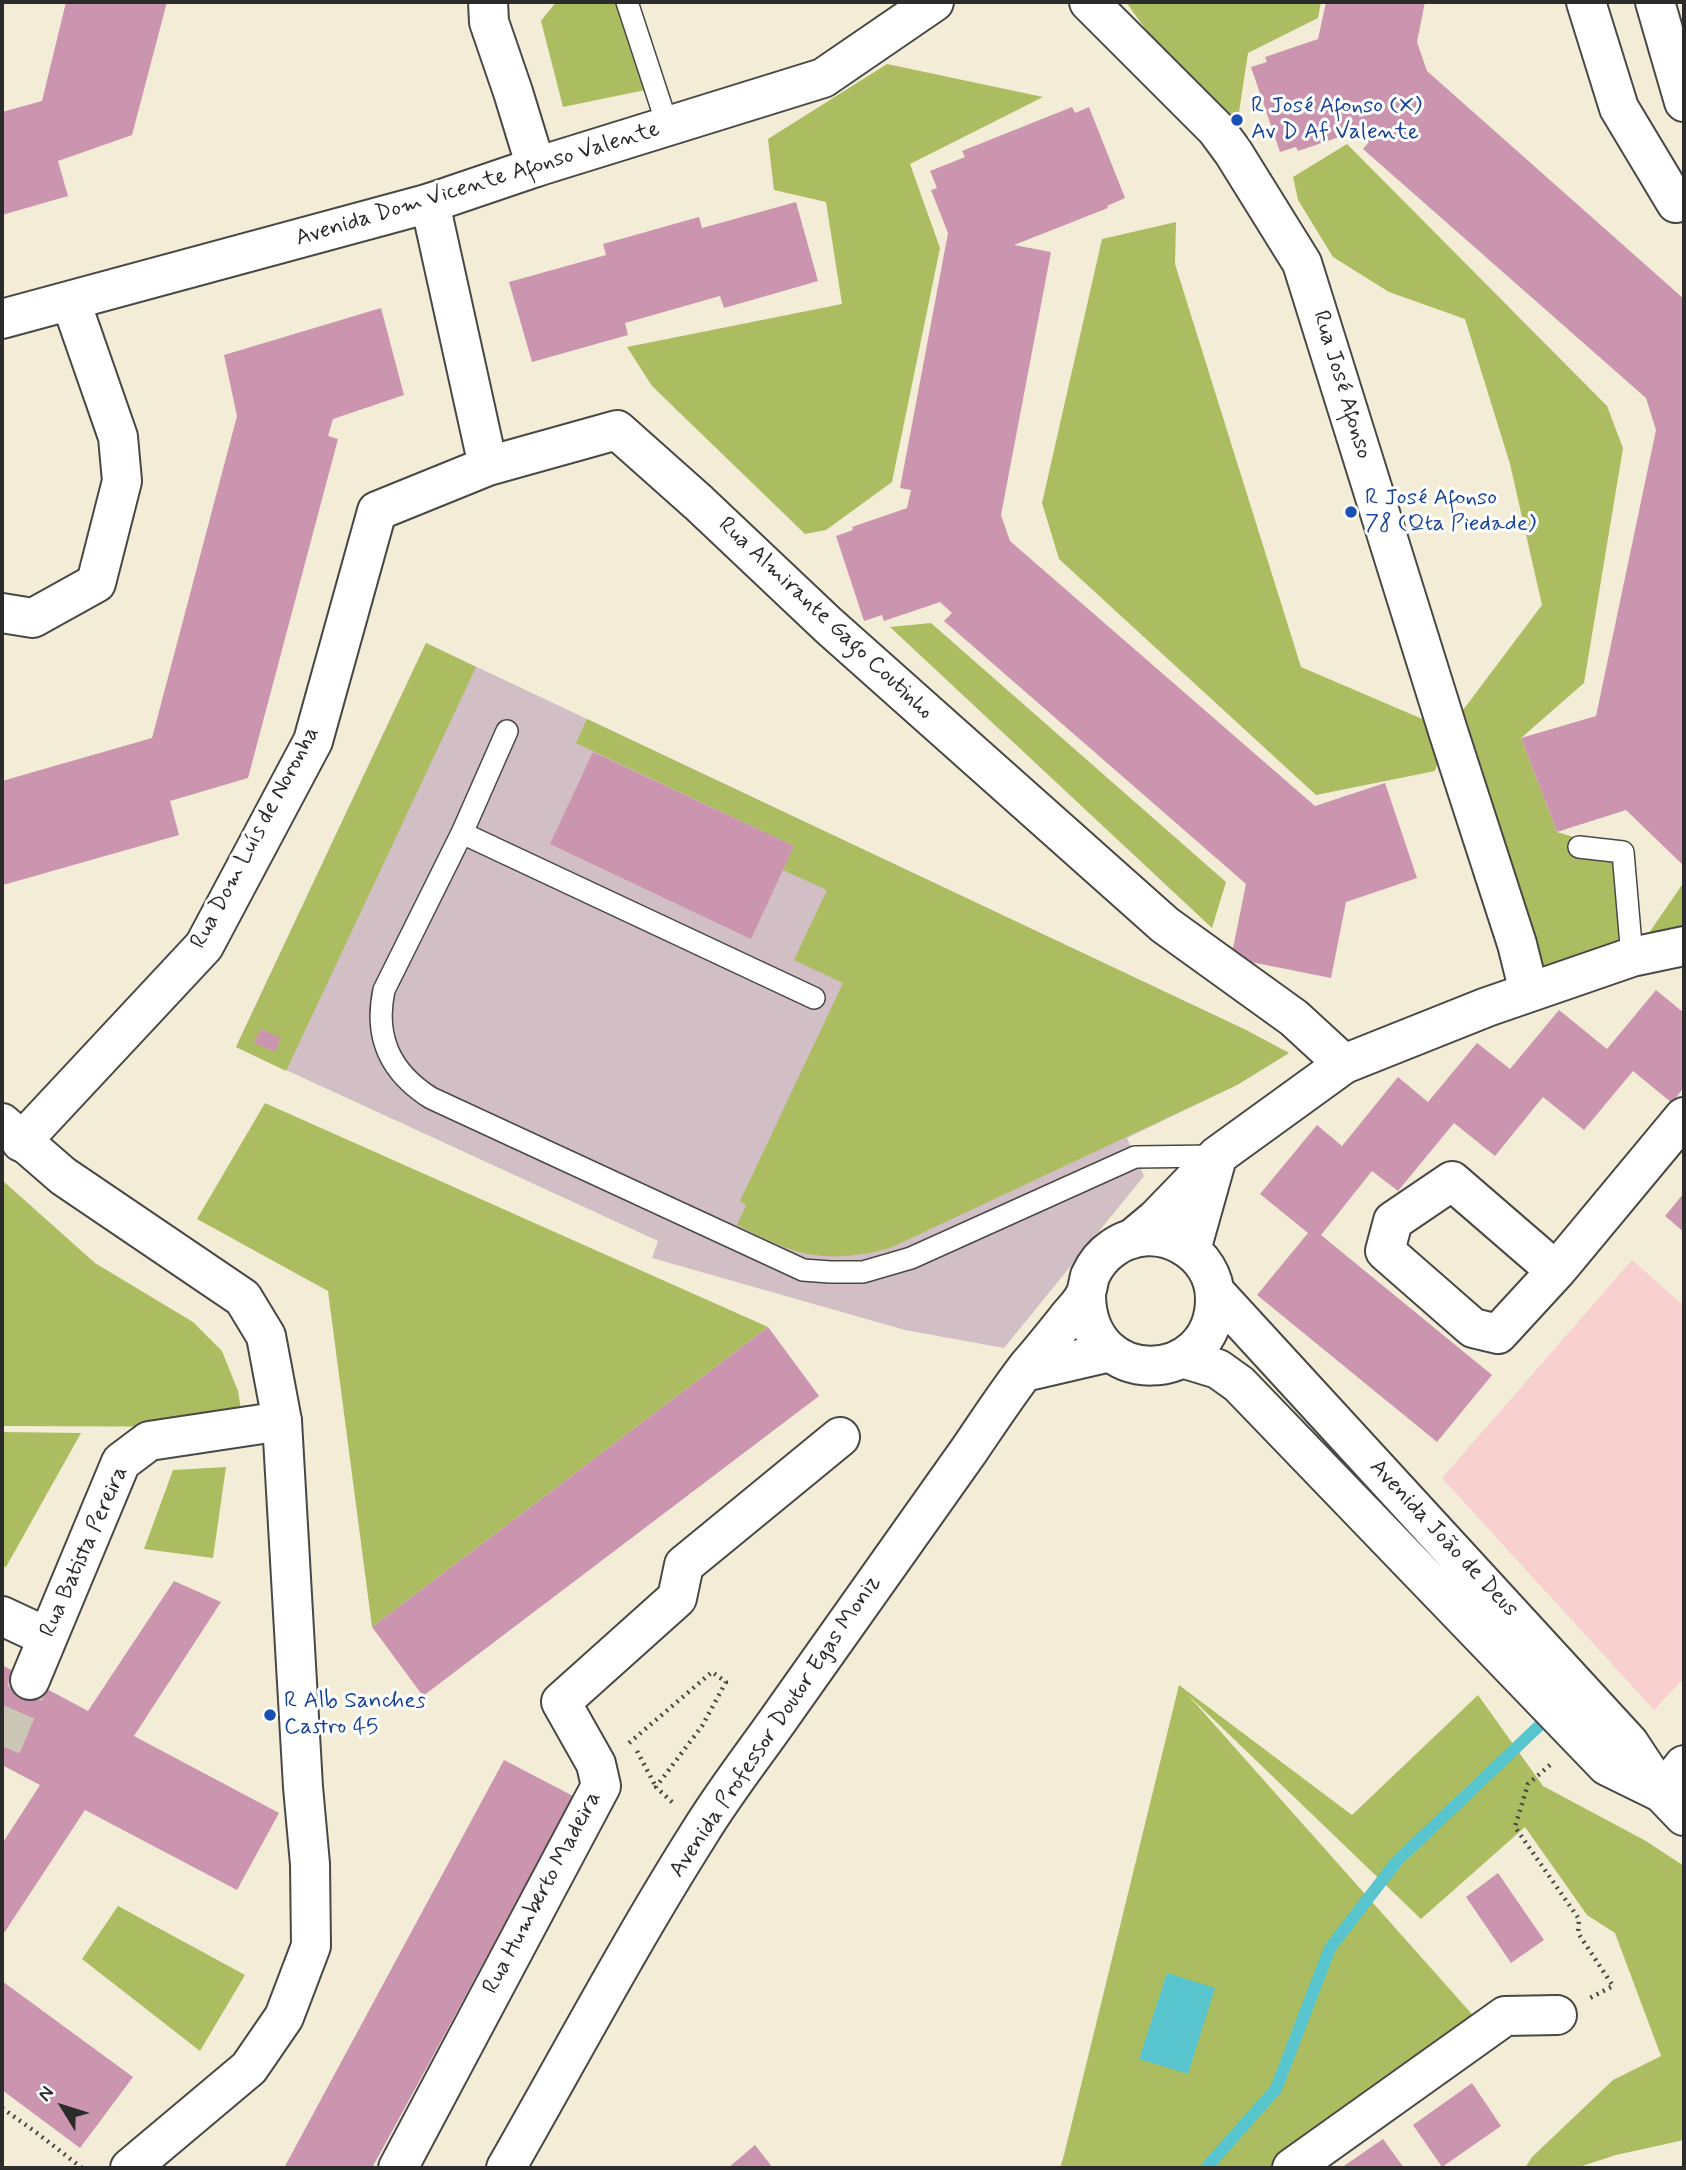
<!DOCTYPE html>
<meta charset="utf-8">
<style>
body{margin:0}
#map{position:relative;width:1686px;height:2170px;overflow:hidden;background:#f3edd8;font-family:Mynerve,sans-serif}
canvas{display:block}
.frame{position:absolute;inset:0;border:4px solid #2b2b2b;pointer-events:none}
.north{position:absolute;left:28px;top:2072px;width:70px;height:70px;-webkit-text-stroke:5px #fff;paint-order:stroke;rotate:308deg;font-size:19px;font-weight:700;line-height:28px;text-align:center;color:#2b2b2b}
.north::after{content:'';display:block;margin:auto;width:24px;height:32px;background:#2b2b2b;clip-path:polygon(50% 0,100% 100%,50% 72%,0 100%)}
</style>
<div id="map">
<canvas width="1686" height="2170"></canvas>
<div class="frame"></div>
<div class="north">N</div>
</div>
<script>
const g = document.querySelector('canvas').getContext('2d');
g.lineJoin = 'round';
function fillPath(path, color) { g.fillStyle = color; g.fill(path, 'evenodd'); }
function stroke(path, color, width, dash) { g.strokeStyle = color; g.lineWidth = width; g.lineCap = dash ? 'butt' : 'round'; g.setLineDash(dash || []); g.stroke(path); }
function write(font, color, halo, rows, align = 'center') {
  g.font = font + ' Mynerve,sans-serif'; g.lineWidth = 6; g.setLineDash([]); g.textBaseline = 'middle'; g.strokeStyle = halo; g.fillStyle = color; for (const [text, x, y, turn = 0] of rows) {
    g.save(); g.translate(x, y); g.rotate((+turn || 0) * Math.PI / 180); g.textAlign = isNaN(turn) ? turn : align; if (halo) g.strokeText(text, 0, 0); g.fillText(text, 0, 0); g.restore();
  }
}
fillPath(new Path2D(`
 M1632 1260 1684 1306V1678L1654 1710 1442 1478Z`), '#f7d0cf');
fillPath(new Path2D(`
 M426 643 1246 1030 1289 1053 1237 1085 1127 1138 1144 1176 1004 1348 905 1330 652 1258 658 1241 236 1047Z`), '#d2bec5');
fillPath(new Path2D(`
 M556 2H627L655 88 563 107 541 21Z
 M1126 2H1321L1318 18 1248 53 1233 152Z
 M887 64 1043 97 910 164 940 248 892 482 826 530 805 534 652 386 627 347 842 304 826 202 774 190 768 139Z
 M1347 144 1607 406 1623 448 1584 683 1521 738 1557 832 1623 852 1633 956 1684 882V946L1529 992 1447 732 1435 771 1316 795 1059 559 1042 503 1102 239 1176 222 1175 264 1301 667 1448 730 1542 605 1510 464 1465 319 1389 292 1333 257 1298 200 1293 177Z
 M931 623 1226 882 1212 928 890 627Z
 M426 643 476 667 286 1071 236 1047Z
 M587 719 1246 1030 1289 1053 1237 1085 890 1248C855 1258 816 1261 782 1246 767 1240 752 1232 737 1225L746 1205 740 1201 843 983 794 960 827 890 783 870 794 846 576 743Z
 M265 1103 768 1327 372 1627 328 1291 197 1219Z
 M2 1180 95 1263 193 1322 222 1351 238 1391 244 1427 2 1426Z
 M2 1432 81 1433 6 1567 2 1566Z
 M226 1467 213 1558 144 1549 173 1470Z
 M1179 1685 1352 1815 1478 1695 1543 1786 1646 1841 1684 1866V2140L1616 2155 1576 2168H1525L1532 2157 1613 2080 1661 2056 1615 1933 1587 1915 1525 1827 1421 1919 1188 1695 1486 2030 1292 2168H1060L1064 2155Z
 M118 1906 245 1975 200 2051 82 1959Z`), '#abbd60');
fillPath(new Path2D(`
 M1167 1973 1215 1988 1188 2074 1139 2059Z`), '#58c5ce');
stroke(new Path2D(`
 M1206 2168 1276 2089 1330 1948 1397 1861 1540 1725`), '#58c5ce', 12);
fillPath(new Path2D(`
 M66 2H167L132 135 58 161 68 196 2 215V112L42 101Z
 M1326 2H1425L1417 42 1427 71 1684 299V866L1626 810 1557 832 1521 738 1596 716 1656 430 1646 398 1363 149 1369 142 1358 132 1360 130 1298 151 1296 147 1280 152 1251 67 1267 62 1265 57 1318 39Z
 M1072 107 1075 113 1089 107 1125 198 1107 206 1108 208 1014 245 1051 252 1001 515 1010 541 1315 806 1385 783 1417 878 1346 902 1331 978 1231 958 1246 884 944 621 952 613 940 602 884 621 882 615 864 621 836 536 853 530 852 527 907 508 911 490 900 488 948 233 931 190 937 188 930 171 965 157 962 151Z
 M796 202 818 281 724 308 720 296 625 323 628 335 532 362 509 282 606 255 603 244 699 217 702 228Z
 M381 308 404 395 333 419 328 436 338 439 248 778 170 801 179 835 3 885 2 879V781L152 738 237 416 224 355Z
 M593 752 794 846 751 939 550 844Z
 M1656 990 1684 1013V1087L1672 1103 1633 1071 1584 1130 1543 1097 1495 1156 1454 1123 1398 1191 1372 1171 1321 1235 1492 1375 1437 1442 1257 1295 1308 1233 1260 1194 1317 1125 1342 1146 1398 1077 1428 1102 1477 1043 1510 1069 1559 1010 1607 1049Z
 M261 1029 281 1038 275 1052 254 1043Z
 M1684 1193V1232L1665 1216Z
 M768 1327 819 1396 423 1696 372 1627Z
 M174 1581 221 1602 134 1736 279 1813 237 1890 85 1810 2 1936V1844L40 1785 2 1765V1665L88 1711Z
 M504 1760 573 1796 433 2056 372 2168H284Z
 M1498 1873 1544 1940 1511 1963 1466 1897Z
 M2 1981 133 2077 80 2148 2 2090Z
 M1472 2083 1501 2126 1442 2167 1413 2125Z
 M1383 2139 1404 2168H1341Z
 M755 2145 773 2168H728Z`), '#cb95af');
stroke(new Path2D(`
 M2 1746 30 1680`), '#cbc6b5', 38, [38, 19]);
const lane = new Path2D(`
 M627 2 668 127
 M507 731 462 833 384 990C374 1037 390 1072 431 1098L803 1270 830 1272H863L911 1258 1135 1157 1216 1156
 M462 833 814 998
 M1579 847 1623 852 1632 957`);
const street = new Path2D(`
 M488 2 489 22 513 92 536 167
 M1089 2 1216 129 1233 152 1302 263 1448 731 1517 944 1529 992
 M1586 2 1619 108 1676 203 1684 199
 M1655 2 1684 102
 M430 203 488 466 617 430 699 503 828 625 1165 925 1294 1018 1344 1064
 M2 613 33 618 96 583 122 481 118 437 71 302
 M21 1142 204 946 313 741 377 511 488 466
 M1556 1271 1452 1181 1393 1221 1385 1251 1473 1328 1498 1334 1556 1271 1684 1117
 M2 1616 47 1637
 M30 1680 121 1462 149 1441 282 1421
 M1662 1793 1684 1765
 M398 2168 601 1786 596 1764 561 1702 677 1598 684 1565 840 1437
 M1292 2168 1505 2016 1557 2015`);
const secondary = new Path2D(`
 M2 319 430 203 536 167 823 78 934 2
 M2 1123 63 1176 243 1298 266 1336 282 1421 303 1787 310 1864 311 1946 284 2017 249 2068 130 2168
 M1132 1239 1156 1219 1217 1156 1344 1064 1487 1007 1632 957 1684 946
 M1191 1250 1216 1161
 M1215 1292 1629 1743 1662 1793 1684 1816
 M1182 1358 1218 1369 1239 1384 1607 1766 1660 1792
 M1024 1372 1110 1352
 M506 2168C570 2056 631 1941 700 1832 727 1788 759 1748 788 1706 849 1620 909 1534 970 1449 989 1421 1008 1392 1029 1365 1042 1350 1054 1335 1066 1320 1072 1312 1080 1305 1084 1297 1088 1290 1088 1283 1090 1276 1095 1265 1104 1254 1113 1248 1134 1233 1161 1233 1182 1245 1202 1256 1215 1276 1215 1299 1215 1386 1087 1391 1086 1295`);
stroke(lane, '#494845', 24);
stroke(street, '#494845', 42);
stroke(secondary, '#494845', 42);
stroke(new Path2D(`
 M629 1743 712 1672 726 1682 702 1726 656 1787 673 1803
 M637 1751 656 1787
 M1550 1765 1528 1784 1515 1827 1579 1919 1578 1933 1613 1986 1590 1998
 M2 2108 37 2133 82 2168`), '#494845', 4.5, [2, 5]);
stroke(lane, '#fff', 21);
stroke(street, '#fff', 38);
stroke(secondary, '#fff', 38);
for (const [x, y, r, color] of [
 [1237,120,7,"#1a4fb4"],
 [1351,512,7,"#1a4fb4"],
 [270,1715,7,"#1a4fb4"]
]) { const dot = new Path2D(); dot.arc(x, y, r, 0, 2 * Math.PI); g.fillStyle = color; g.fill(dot); stroke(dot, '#fff', 2.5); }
write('23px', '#164399', '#fff', [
 ["R José Afonso (X)",1251,107],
 ["Av D Af Valente",1251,133],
 ["R José Afonso",1365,499],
 ["78 (Qta Piedade)",1365,525],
 ["R Alb Sanches",284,1702],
 ["Castro 45",284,1728]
], 'left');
write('23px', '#2b2b2b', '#fff', [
 ["Avenida Dom Vicente Afonso Valente",478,185,-17],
 ["Rua José Afonso",1341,385,73],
 ["Rua Almirante Gago Coutinho",825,619,43],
 ["Rua Dom Luís de Noronha",256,838,-62],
 ["Avenida João de Deus",1443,1539,47],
 ["Rua Batista Pereira",85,1552,-66],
 ["Avenida Professor Doutor Egas Moniz",776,1727,-56],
 ["Rua Humberto Madeira",543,1893,-62]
]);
</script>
